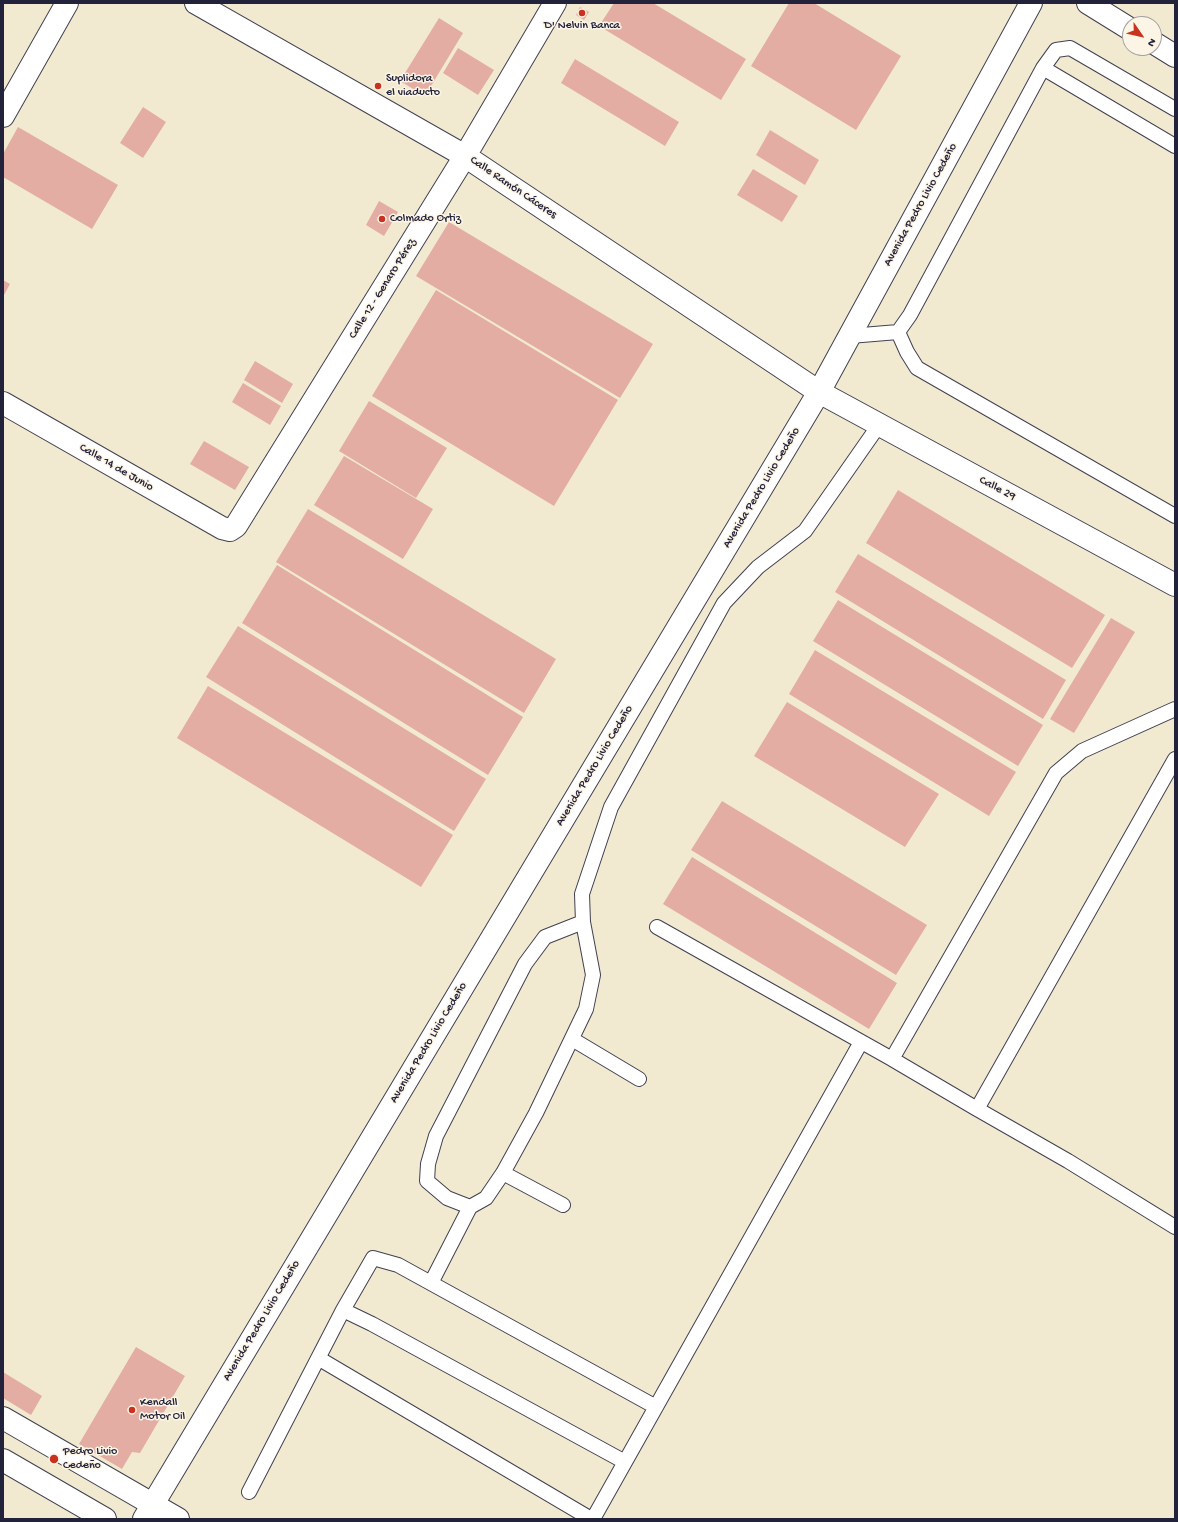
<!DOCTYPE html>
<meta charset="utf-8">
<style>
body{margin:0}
#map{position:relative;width:1178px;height:1522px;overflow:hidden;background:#f2ead0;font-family:"Gochi Hand",sans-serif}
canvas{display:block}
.frame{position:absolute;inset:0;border:4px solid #22223b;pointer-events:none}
.north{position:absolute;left:1122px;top:16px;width:40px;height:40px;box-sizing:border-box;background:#fcf5e5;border:1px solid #a5a1a1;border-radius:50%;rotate:124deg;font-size:11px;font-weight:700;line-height:16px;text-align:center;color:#22223b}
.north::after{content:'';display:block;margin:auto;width:14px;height:18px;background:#c8321e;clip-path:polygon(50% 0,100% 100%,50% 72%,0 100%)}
</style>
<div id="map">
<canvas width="1178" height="1522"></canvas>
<div class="frame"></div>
<div class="north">N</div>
</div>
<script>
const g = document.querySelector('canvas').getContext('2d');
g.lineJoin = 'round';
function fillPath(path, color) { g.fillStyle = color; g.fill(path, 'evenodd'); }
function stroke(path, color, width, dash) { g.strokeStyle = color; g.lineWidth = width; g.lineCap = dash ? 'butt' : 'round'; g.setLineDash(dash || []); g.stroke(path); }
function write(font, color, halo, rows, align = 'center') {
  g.font = font + ' "Gochi Hand",sans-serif'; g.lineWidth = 3; g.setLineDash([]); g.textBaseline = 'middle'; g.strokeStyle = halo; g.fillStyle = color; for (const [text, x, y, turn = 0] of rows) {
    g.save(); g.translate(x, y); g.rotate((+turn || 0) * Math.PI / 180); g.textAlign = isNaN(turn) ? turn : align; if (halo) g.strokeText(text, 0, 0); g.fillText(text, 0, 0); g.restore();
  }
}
fillPath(new Path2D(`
 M614 3H653L746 59 721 100 599 26Z
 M789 3H814L901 56 856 130 751 66Z
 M580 7 589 12 584 20 576 15Z
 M439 18 463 33 425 96 400 81Z
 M458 48 494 70 478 95 443 73Z
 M575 59 679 122 665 146 561 83Z
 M143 107 166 122 143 158 120 143Z
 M18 127 118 185 92 229 3 177V154Z
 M770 130 819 160 805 185 756 155Z
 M753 169 798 196 782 222 737 195Z
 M379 201 398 212 384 236 366 225Z
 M449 222 653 344 620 398 416 276Z
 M3 280 10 284 3 297Z
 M436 290 618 400 554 506 372 396Z
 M255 361 293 384 282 403 244 380Z
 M243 383 281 406 270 425 232 402Z
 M369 401 447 448 416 498 339 451Z
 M204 441 249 467 235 490 190 464Z
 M344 456 433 509 403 559 314 505Z
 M898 490 1105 615 1072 668 866 543Z
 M308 509 556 659 524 713 276 562Z
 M858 554 1066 680 1043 719 835 592Z
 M277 565 523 717 488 775 242 623Z
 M838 600 1043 725 1018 766 813 641Z
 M1111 618 1135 632 1074 733 1050 719Z
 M238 626 486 779 454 831 206 677Z
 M815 650 1016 772 989 816 789 694Z
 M208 686 453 835 421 887 177 738Z
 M787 702 939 794 905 847 754 756Z
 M722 801 927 925 896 975 691 850Z
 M692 857 897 983 869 1029 663 904Z
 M136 1347 185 1376 140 1453 132 1452 122 1469 79 1444Z
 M3 1372 42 1396 31 1415 3 1398Z`), '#e3ada3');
const service = new Path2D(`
 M1043 68 1175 146
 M898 332 907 352 917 368 1175 516
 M850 336 898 332 910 315 1043 68 1056 50 1070 48 1175 109
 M1175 709 1082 751 1056 773 892 1059 977 1109 1175 759
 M583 922 545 937 525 964 436 1136 428 1164 427 1181 447 1198 470 1207 486 1198 503 1173 536 1113 586 1009 593 975 583 922 582 894 611 807 724 603 758 567 805 531 879 425
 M657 927 892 1059
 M572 1039 639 1079
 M977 1109 1068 1161 1175 1227
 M503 1173 563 1205
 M431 1283 470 1207
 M318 1358 591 1519
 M625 1462 372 1324 343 1310 373 1258 398 1265 656 1407
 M249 1492 343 1310
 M593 1519 861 1042`);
const minor = new Path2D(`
 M196 3 465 156 819 392 1175 585
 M1088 3 1130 29
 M1154 43 1175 56
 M3 116 67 3
 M3 403 222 528 230 530 236 526 465 156 555 3`);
const secondary = new Path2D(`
 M144 1519 819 392 1031 3`);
const primary = new Path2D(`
 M3 1418 178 1519
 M3 1460 105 1519`);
stroke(service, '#414051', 16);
stroke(minor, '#414051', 24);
stroke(secondary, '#414051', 24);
stroke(primary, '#414051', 24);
stroke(service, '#fff', 14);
stroke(minor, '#fff', 22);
stroke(secondary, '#fff', 22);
stroke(primary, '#fff', 22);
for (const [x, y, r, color] of [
 [582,13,4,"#c8321e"],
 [378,86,4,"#c8321e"],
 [382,219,4,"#c8321e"],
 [132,1410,4,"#c8321e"],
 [54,1459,5,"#c8321e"]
]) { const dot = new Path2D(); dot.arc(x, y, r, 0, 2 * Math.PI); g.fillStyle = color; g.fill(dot); stroke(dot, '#fcf5e5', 1.5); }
write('12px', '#22223b', '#fcf5e5', [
 ["D' Nelvin Banca",582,26,"center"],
 ["Suplidora",386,79],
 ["el viaducto",386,93],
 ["Colmado Ortiz",390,219],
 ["Kendall",140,1403],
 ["Motor Oil",140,1417],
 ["Pedro Livio",63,1452],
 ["Cedeño",63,1466]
], 'left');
write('12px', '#22223b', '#fcf5e5', [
 ["Calle Ramón Cáceres",513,188,34],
 ["Avenida Pedro Livio Cedeño",921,205,-61],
 ["Calle 12 - Genaro Pérez",383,289,-58],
 ["Calle 14 de Junio",116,468,30],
 ["Avenida Pedro Livio Cedeño",762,488,-59],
 ["Calle 29",997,489,28],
 ["Avenida Pedro Livio Cedeño",595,766,-59],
 ["Avenida Pedro Livio Cedeño",429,1043,-59],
 ["Avenida Pedro Livio Cedeño",262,1321,-59]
]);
</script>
